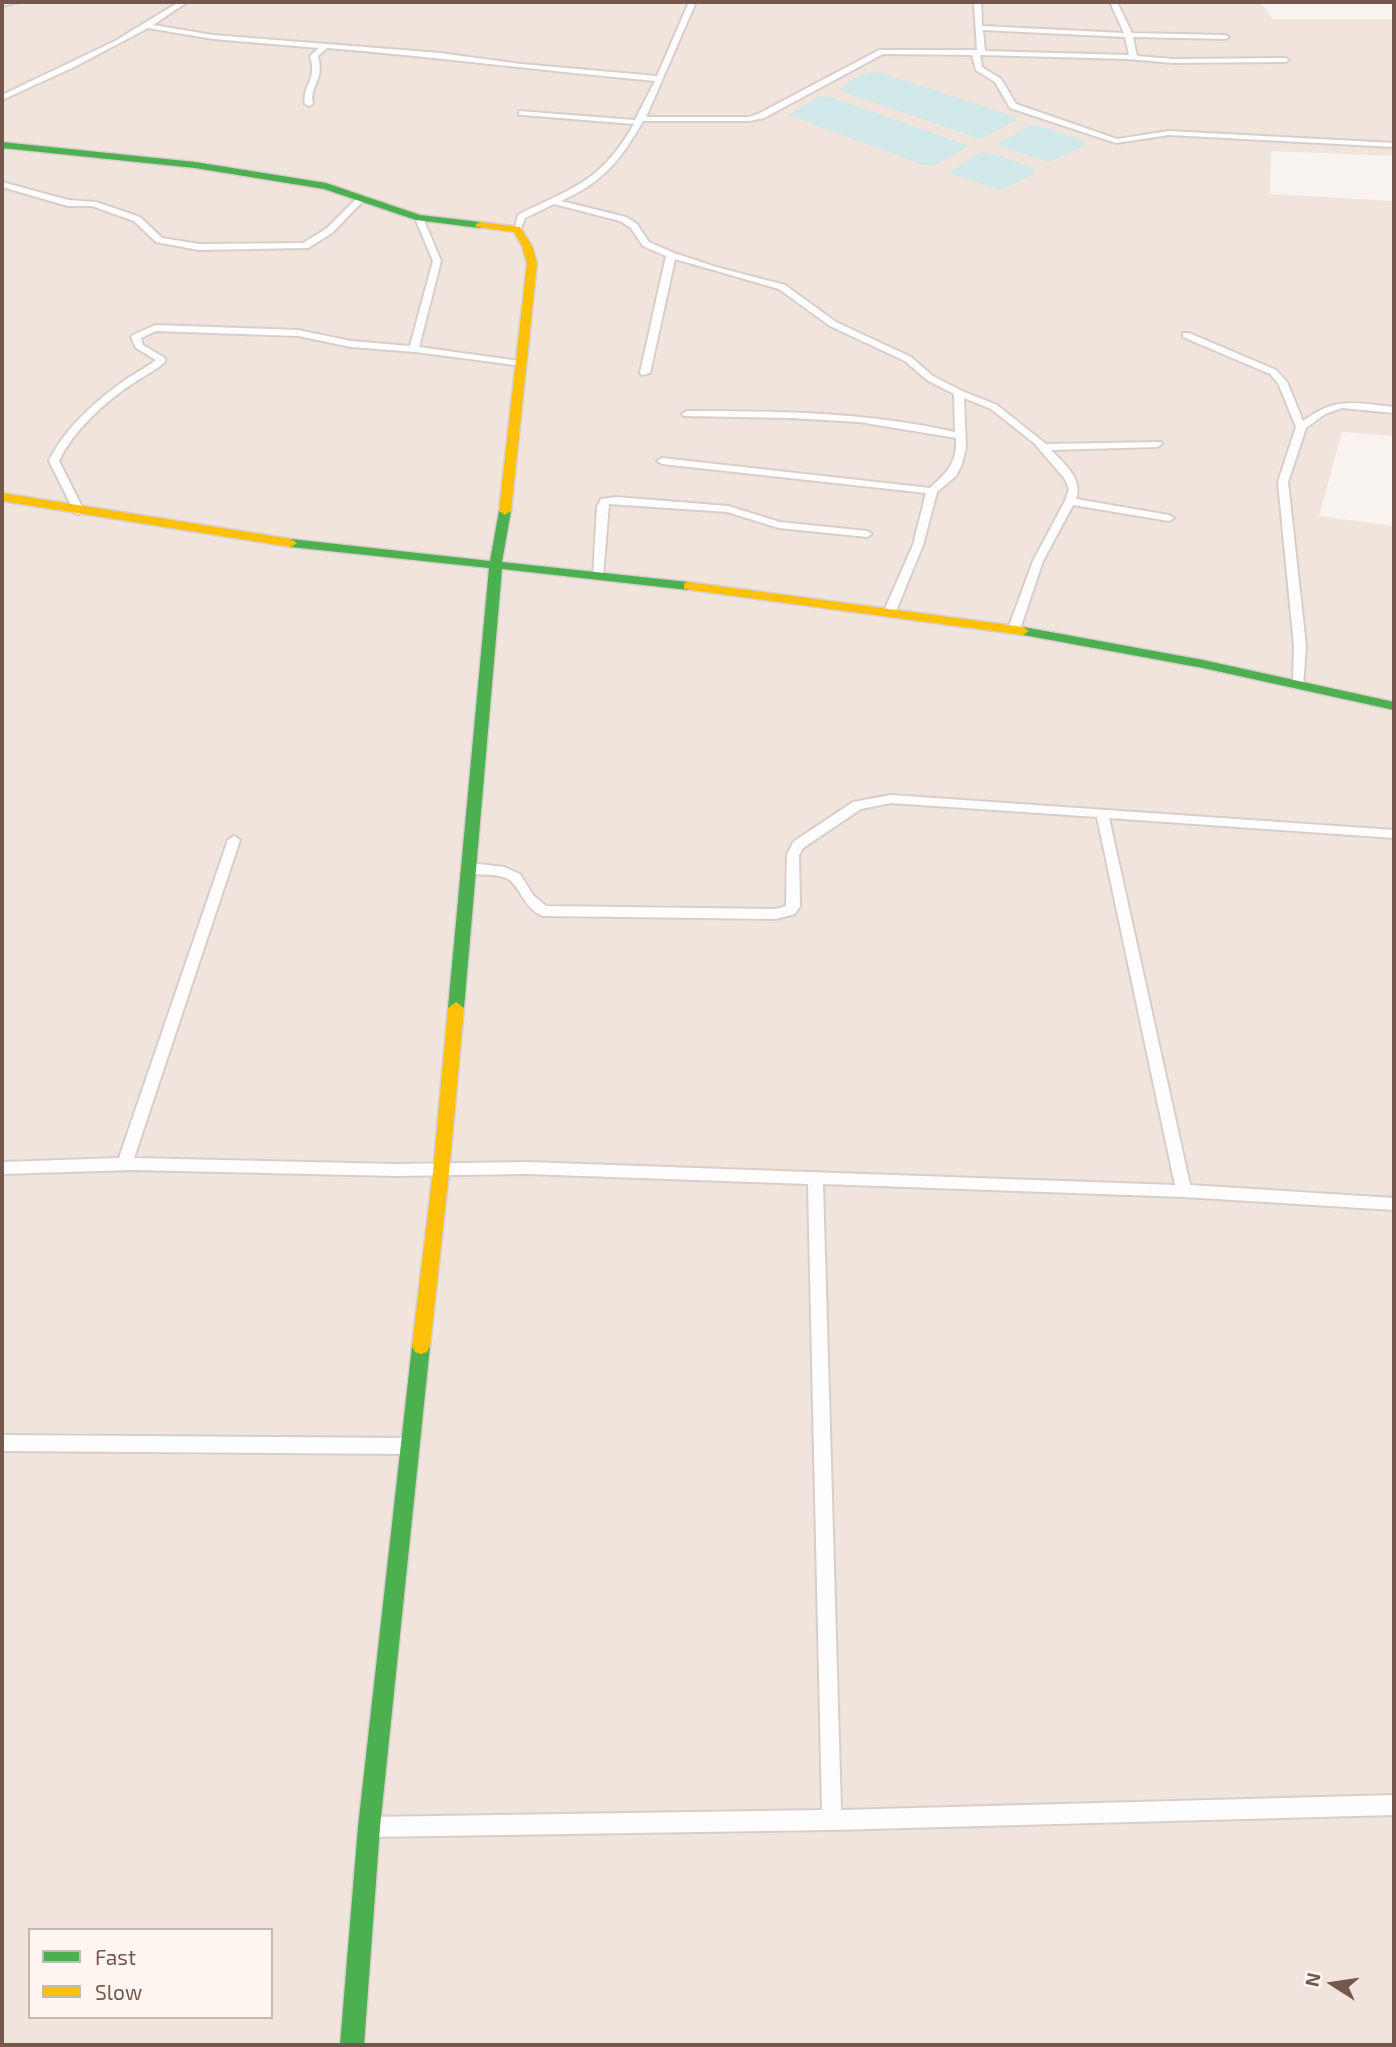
<!DOCTYPE html>
<style>
body{margin:0}
#map{position:relative;width:1396px;height:2047px;overflow:hidden;background:#f8f3ef;font-family:"Exo 2",sans-serif}
canvas{display:block}
.frame{position:absolute;inset:0;border:4px solid #76574e;pointer-events:none}
.legend{position:absolute;left:28px;top:1928px;width:245px;height:91px;box-sizing:border-box;background:#fef7f1;border:2px solid #c8b7b0;margin:0;padding:9px 12px;list-style:none;font-size:21px;color:#76574e}
.legend li{display:flex;align-items:center;gap:14px;height:35px}
.legend b{width:35px;border:2px solid #c8b7b0}
.north{position:absolute;left:1298px;top:1949px;width:70px;height:70px;-webkit-text-stroke:5px #fef7f1;paint-order:stroke;rotate:282deg;font-size:19px;font-weight:700;line-height:28px;text-align:center;color:#76574e}
.north::after{content:'';display:block;margin:auto;width:24px;height:32px;background:#76574e;clip-path:polygon(50% 0,100% 100%,50% 72%,0 100%)}
</style>
<div id="map">
<canvas width="1396" height="2047"></canvas>
<div class="frame"></div>
<ul class="legend">
<li><b style="height:9px;background:#4caf50"></b>Fast</li>
<li><b style="height:9px;background:#ffc107"></b>Slow</li>
</ul>
<div class="north">N</div>
</div>
<script>
const g = document.querySelector('canvas').getContext('2d');
g.lineJoin = 'round';
function fillPath(path, color) { g.fillStyle = color; g.fill(path, 'evenodd'); }
function stroke(path, color, width, dash) { g.strokeStyle = color; g.lineWidth = width; g.lineCap = dash ? 'butt' : 'round'; g.setLineDash(dash || []); g.stroke(path); }
fillPath(new Path2D(`
 M2 2H1260L1273 19H1394V156L1271 151 1270 194 1394 201V436L1342 432 1319 516 1394 526V2045H2ZM30 1930H271V2017H30Z`), '#f0e4dd');
fillPath(new Path2D(`
 M879 72 1013 116 1016 120 981 139 840 91C848 79 865 72 879 72Z
 M828 96 969 146 936 165H923L789 115 818 97Z
 M1036 125 1080 139 1085 142V146L1049 162 1000 146 1001 142 1028 126Z
 M982 152 1001 156 1035 169 1034 174 1001 190 952 174V170Z`), '#d0e9e8');
const street = new Path2D(`
 M2 2H18L2 6Z
 M179 2H187L153 25 213 35 440 53 521 64 657 76 689 2H696L646 117H749L758 114 879 50H977L974 2H981L982 26 1124 33 1110 2H1117L1132 33 1225 35 1229 37 1225 39 1133 37 1137 56 1173 59 1285 58 1289 60 1285 62 1173 63 1127 59 980 55 982 67 1001 79 1016 104 1117 139 1169 131 1394 143V147L1169 135 1116 143 1010 108 995 82 976 70 972 55 883 54 764 118 749 121H643C621 160 602 183 561 201L626 217 637 224 649 242 674 253 716 267 785 285 836 322 911 357 933 376 962 391 997 405 1046 444 1161 442 1162 444 1157 447 1051 450C1064 464 1083 478 1076 499L1169 515 1174 518 1169 521 1073 505 1043 561 1020 629 1014 632 1008 629 1033 561 1065 501 1069 489 1065 479 1034 443 991 409 964 398 966 447 962 464 956 476 937 492 923 545 896 611 890 614 884 611 913 545 926 493 662 464 657 461 662 458 930 488C948 472 957 463 956 438L859 422 790 418 684 416 682 414 687 411C777 411 867 412 955 432L954 394 927 380 905 361 830 326 779 289 675 259 650 373 642 375 640 373 666 256 643 246 631 228 620 221 554 204 525 218 520 231H514L518 215C575 186 600 183 634 124L522 115H519V111L635 120 655 81C546 71 437 57 327 48L318 56C325 81 309 85 313 104L309 106 305 104C302 84 318 81 310 56L319 48 213 39 148 28 74 67 2 100V95L115 41ZM983 30 1125 37 1129 55 985 51Z
 M2 182 68 200 96 202 140 217 162 238 199 244 303 243 326 229 357 198 364 200 332 233 308 248 199 250 156 242 134 221 92 206H68L2 187Z
 M419 215 423 218 441 261 419 347 520 361 523 362V366L415 352 351 347 298 336 156 331 141 338 143 345 165 358V362C157 369 147 374 138 380 108 399 74 429 59 461L84 511 79 514 75 513 49 461C65 427 98 399 128 378 137 372 147 367 156 360L136 348 131 337 133 335 155 325 298 330 351 341 410 346 433 261 415 218Z
 M1183 333H1189L1276 370 1287 382 1303 421C1337 396 1355 403 1394 407V413L1342 408 1325 414 1306 428 1288 482 1306 646 1303 686H1295L1293 683 1294 646 1278 482 1296 427 1278 383 1270 374 1183 337Z
 M616 497 728 506 780 522 867 531 872 534 867 537 779 528 727 512 609 504 603 576 598 579 593 576 597 507 601 499Z
 M891 795 1394 830V838L1109 818 1190 1185 1394 1198V1210L1184 1197 823 1184 841 1810 1394 1795V1815L832 1830 369 1837 362 1834 359 1827 362 1820 369 1817 822 1810 808 1184 527 1174 396 1176 133 1170 2 1174V1162L119 1158 228 840 234 836 240 840 134 1158 396 1164 527 1162 1175 1185 1097 817 891 803 861 809 803 848 799 855 800 906 795 914 776 919 543 916C523 908 522 888 508 879 494 871 474 879 464 868L470 863 504 867 520 874 533 895 546 906 776 909 786 906 787 855 793 842 853 802Z
 M2 1435 409 1438 415 1441 417 1446 415 1451 409 1454 2 1451Z`);
const fast = new Path2D(`
 M2 142 195 162 326 183 420 215 480 222 485 225 480 228 416 220 324 189 195 168 2 148Z
 M505 507 511 511 502 562 688 582 694 586 688 590 502 569 464 1008 456 1014 448 1008 489 568 291 547 285 543 291 539 490 561 499 511Z
 M1023 627 1203 660 1394 702V710L1203 668 1018 634V628Z
 M421 1338 427 1340 430 1346 380 1827 364 2045H340L358 1827 412 1346 415 1340Z`);
const slow = new Path2D(`
 M480 222 520 227 532 246 537 263 511 511 505 515 499 511 527 263 522 246 514 232 477 227 475 225Z
 M2 493 291 539 297 543 291 547 2 501Z
 M688 582 1023 627 1029 631 1023 635 684 589V583Z
 M456 1002 464 1008 449 1172 430 1346 427 1352 421 1354 415 1352 412 1346 433 1172 448 1008Z`);
stroke(street, '#d7cecb', 4);
stroke(fast, '#d8ceca', 3);
stroke(slow, '#d8ceca', 3);
fillPath(street, '#fefdfd');
fillPath(fast, '#4caf50');
fillPath(slow, '#ffc107');
</script>
